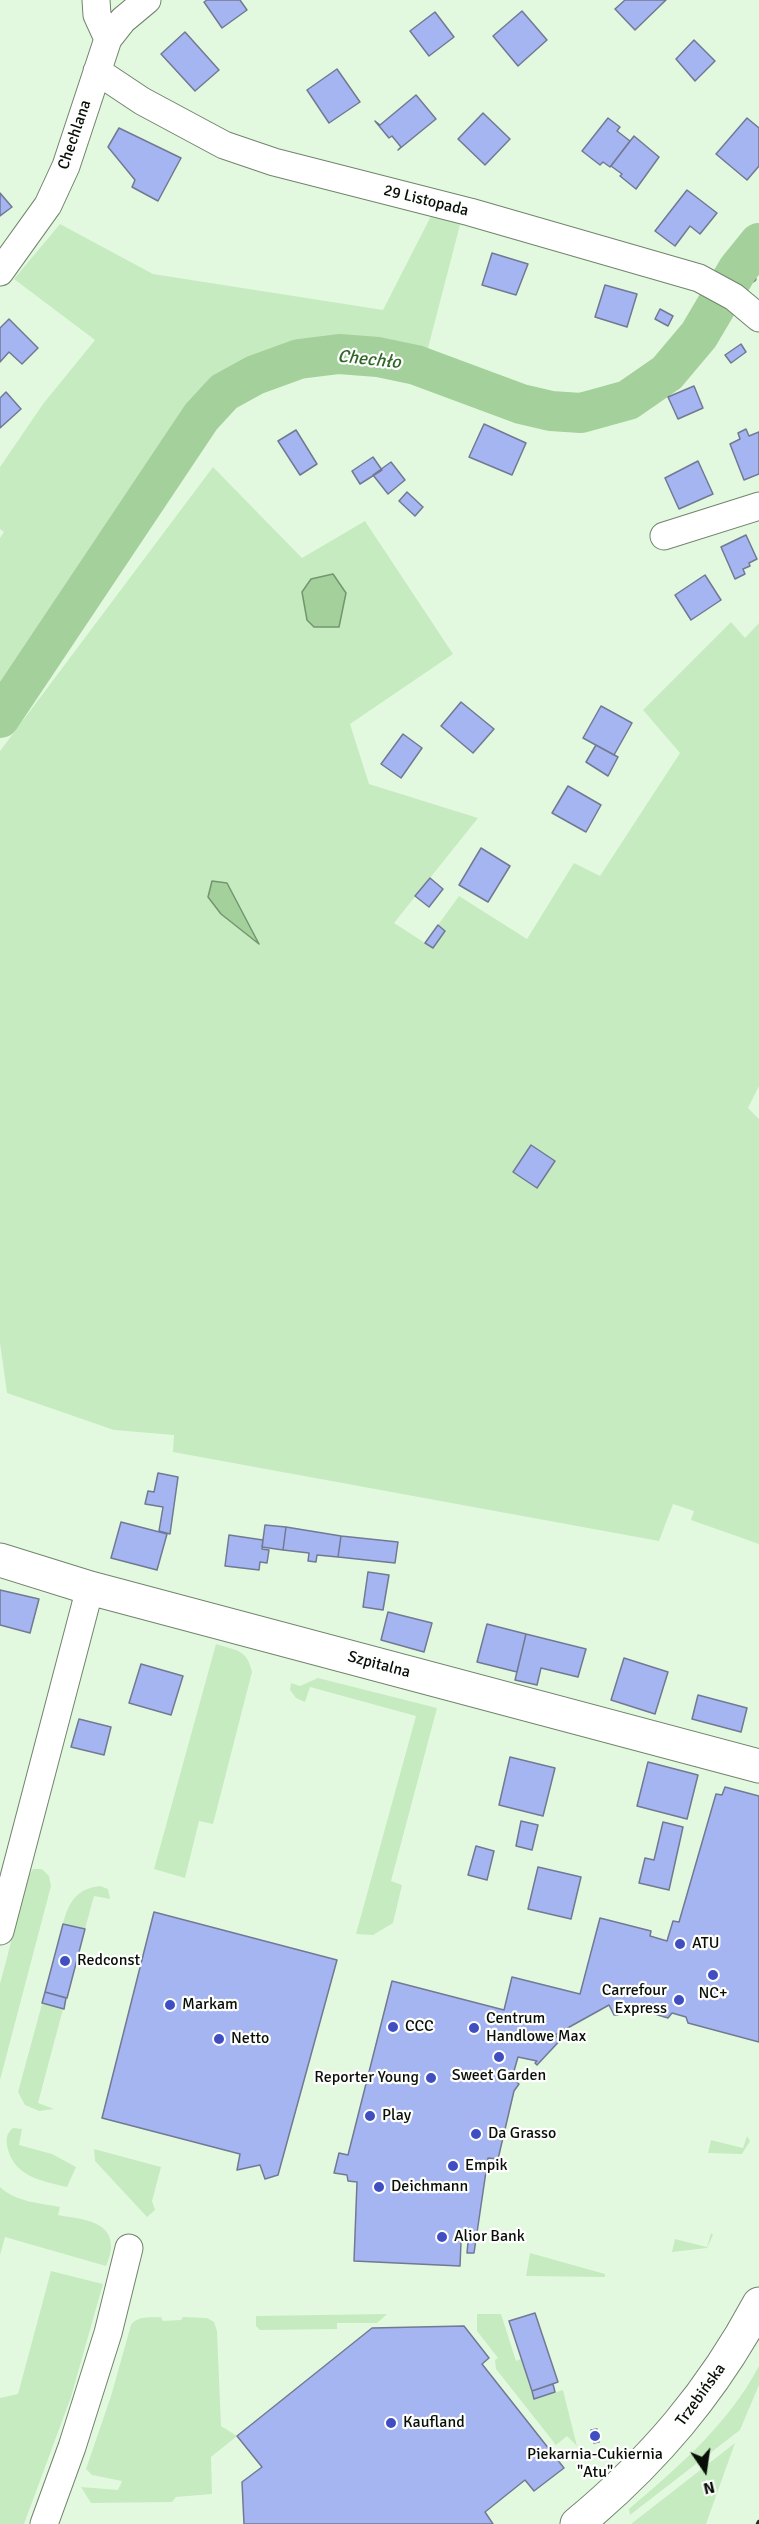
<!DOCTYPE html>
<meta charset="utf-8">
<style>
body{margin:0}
#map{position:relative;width:759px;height:2524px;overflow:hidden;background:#e3f9df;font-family:Signika,sans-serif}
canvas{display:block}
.north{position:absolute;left:675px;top:2440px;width:60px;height:60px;-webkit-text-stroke:4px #fefefe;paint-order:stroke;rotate:167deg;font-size:16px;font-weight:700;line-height:24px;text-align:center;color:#080f07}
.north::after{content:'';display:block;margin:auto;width:21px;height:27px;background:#080f07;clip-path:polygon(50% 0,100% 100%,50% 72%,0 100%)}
</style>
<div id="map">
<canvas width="759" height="2524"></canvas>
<div class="north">N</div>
</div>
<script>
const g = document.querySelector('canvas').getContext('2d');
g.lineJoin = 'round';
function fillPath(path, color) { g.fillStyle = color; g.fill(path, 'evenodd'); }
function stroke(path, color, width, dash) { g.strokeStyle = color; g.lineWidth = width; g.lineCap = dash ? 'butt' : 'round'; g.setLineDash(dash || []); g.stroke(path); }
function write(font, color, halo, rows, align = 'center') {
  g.font = font + ' Signika,sans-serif'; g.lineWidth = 4.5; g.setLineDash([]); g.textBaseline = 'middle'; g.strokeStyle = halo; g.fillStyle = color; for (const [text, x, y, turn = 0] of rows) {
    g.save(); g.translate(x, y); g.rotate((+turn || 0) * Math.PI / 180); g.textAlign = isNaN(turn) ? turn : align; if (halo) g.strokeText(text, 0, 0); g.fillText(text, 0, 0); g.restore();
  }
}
fillPath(new Path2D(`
 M432 214 461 221 427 352 333 340 265 360 221 386 185 417 0 696V538L4 532 0 529V467L43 404 95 340 14 279 60 224 153 274 383 310Z
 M213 467 302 558 365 521 453 654 350 724 369 784 478 818 394 923 425 943 459 896 527 939 574 863 600 876 680 753 643 710 731 622 745 638 759 623V1086L748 1108 759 1119V1544L691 1520 694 1511 673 1504 659 1541 173 1452 174 1435 114 1430 7 1393 0 1343V751Z
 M216 1644C237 1651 247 1649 252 1672L213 1824 199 1821 185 1878 154 1869Z
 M318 1678 437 1708 391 1881 402 1885 393 1923 373 1935 356 1934 416 1716 310 1687 305 1702 296 1698 290 1690 291 1683 300 1686Z
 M33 1869H42L49 1876 51 1886 0 2080V1984L28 1877Z
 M100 1886 108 1889 110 1899 94 1896 85 1929 63 1923C69 1902 76 1889 100 1886Z
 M42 2004 63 2009 38 2103 54 2109 39 2111 25 2105 18 2092Z
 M13 2128 22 2129 19 2145 52 2154 76 2167 67 2187C41 2181 12 2176 7 2145 6 2137 7 2133 13 2128Z
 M747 2136 750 2141 742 2154 708 2153 711 2140 743 2148Z
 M94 2149 161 2167 152 2201 155 2210 147 2217 95 2161Z
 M0 2187C16 2202 39 2203 60 2207L58 2215C77 2219 112 2219 111 2247 111 2253 108 2261 106 2266L5 2237 0 2255Z
 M711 2233 713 2235 707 2248 672 2252 675 2239 707 2247Z
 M530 2253 605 2274V2277L526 2276Z
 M51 2271 103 2284 71 2397 24 2524H0V2398L18 2394Z
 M387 2314 377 2323H337V2329L260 2330 256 2326V2316Z
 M477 2314H501L516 2361 521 2359 534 2399 563 2390 577 2446 567 2436 556 2445 496 2369 495 2360 498 2358 477 2331Z
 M161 2317 163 2321 181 2320 183 2317 207 2318 214 2322 217 2331 221 2426 237 2436 211 2457 212 2494 176 2497 172 2502 91 2503 81 2487 118 2490 122 2481 92 2475 86 2469 111 2396 131 2325C138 2315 150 2318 161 2317Z
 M759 2366V2385L740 2430 630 2515 629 2509C678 2467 728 2425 759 2366Z
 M735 2443 706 2524H631Z`), '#c6ebc0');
const water = new Path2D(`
 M333 574 346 593 339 627H314L307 620 302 592 311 579Z
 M212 881 227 883 259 944 221 914 208 897Z`);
fillPath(water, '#a3d09b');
stroke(water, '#74966f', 1.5);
stroke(new Path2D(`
 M744 262 753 279`), '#74966f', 7);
stroke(new Path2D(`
 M0 718 201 417 224 392 255 375 299 359 339 354 378 357 416 365 521 404 551 411 581 413 628 400 667 373 699 335 738 269 759 243`), '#a3d09b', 40);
const building = new Path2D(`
 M207 0H240L247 10 222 28 204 2Z
 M625 0H666L635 30 615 9Z
 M522 11 547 40 518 66 493 36Z
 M435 12 454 37 429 56 410 31Z
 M185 32 219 70 195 91 161 54Z
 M694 40 715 61 695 81 676 59Z
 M337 69 360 102 329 123 307 90Z
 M416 95 436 119 398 150 401 147 392 136 389 138 375 121 380 125Z
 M483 113 510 139 485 165 458 139Z
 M608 118 620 127 617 131 630 141 610 167 603 162 600 165 582 151Z
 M747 118 759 128V166L747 180 716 154Z
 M119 128 181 158 158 201 132 187 135 180 108 147Z
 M634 136 659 157 636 189 620 176 622 174 611 166Z
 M687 190 717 213 700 234 690 226 675 246 655 231Z
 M0 193 12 207 0 216Z
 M492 253 528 264 516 295 482 285Z
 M605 285 637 294 627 327 595 317Z
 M660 309 673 316 668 326 655 319Z
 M9 319 38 348 22 364 9 352 0 362V328Z
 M741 344 746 352 731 363 725 355Z
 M694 386 703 408 678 419 668 397Z
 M6 392 21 409 0 428V398Z
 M484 424 526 443 512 475 469 457Z
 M746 429 749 436 759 432V474L744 480 730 444 740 439 738 433Z
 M296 430 317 464 300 475 278 441Z
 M373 457 382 470 360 484 352 471Z
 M698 461 713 494 679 509 665 478Z
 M391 462 405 480 388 494 373 475Z
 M407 492 423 507 415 516 399 501Z
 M746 535 757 559 749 563 750 566 743 569 745 574 735 579 721 547Z
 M705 575 721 600 691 620 675 595Z
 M461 702 494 729 473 753 441 726Z
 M601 706 632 723 614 755 583 738Z
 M403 734 422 748 401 778 381 764Z
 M596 745 618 757 608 776 586 762Z
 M568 786 601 805 586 832 552 813Z
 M481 848 510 866 488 902 459 885Z
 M430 878 443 889 429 907 415 896Z
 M438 925 445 931 433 948 425 943Z
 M531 1145 555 1161 537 1188 513 1172Z
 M158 1473 178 1477 170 1534 159 1531 163 1507 145 1504 148 1491 154 1492Z
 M121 1522 167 1534 157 1570 111 1558Z
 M265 1525 286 1527 283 1550 262 1547Z
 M286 1527 341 1536 338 1557 317 1555 316 1562 308 1561 309 1553 283 1550Z
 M229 1535 263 1540 262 1549 269 1550 267 1563 260 1562 259 1570 225 1566Z
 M341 1536 398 1542 395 1563 338 1557Z
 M368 1572 389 1575 383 1610 363 1607Z
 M0 1590 39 1599 30 1633 0 1625Z
 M388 1612 432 1623 424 1652 381 1640Z
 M487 1624 526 1634 517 1672 477 1662Z
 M526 1634 586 1649 578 1677 541 1668 537 1685 515 1680Z
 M624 1658 668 1672 655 1714 611 1700Z
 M141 1664 183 1676 171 1715 129 1703Z
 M698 1695 747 1708 741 1732 692 1719Z
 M79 1719 111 1727 104 1755 71 1747Z
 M510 1757 555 1768 543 1816 499 1805Z
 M648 1762 698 1775 687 1819 637 1806Z
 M725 1787 759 1796V2042L688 2023 686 2017 672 2013 668 2018 638 2009 617 2015H614L609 2005 555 2035 558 2038 564 2032 566 2034 537 2065 535 2063 537 2061 518 2057 512 2078 519 2084 514 2091 498 2159 488 2158 474 2253H467L468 2242H461L460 2266 354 2261 357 2182 348 2181 347 2175 334 2173 339 2153 348 2155 392 1981 504 2010 512 1977 580 1994 600 1918 651 1931 650 1936 667 1941 673 1921 679 1922 716 1794 722 1795Z
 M521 1821 538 1825 532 1850 516 1846Z
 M663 1822 683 1827 669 1890 639 1883 645 1858 654 1860Z
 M476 1846 494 1851 487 1880 468 1875Z
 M538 1867 581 1877 571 1919 528 1909Z
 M154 1912 337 1960 278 2175 265 2179 260 2165 237 2170 240 2154 102 2118Z
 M63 1924 85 1929 67 1998 45 1992Z
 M45 1992 66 1998 64 2009 42 2003Z
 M535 2313 558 2382 532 2391 509 2321Z
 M464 2326 489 2358 482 2364 564 2468 534 2491 525 2480 485 2512 493 2524H244L242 2482 262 2467 237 2436 372 2328Z
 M553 2384 555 2392 534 2399 532 2391Z
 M597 2429 599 2442 594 2443 591 2430Z`);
fillPath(building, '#a5b5f1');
stroke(building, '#727993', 1.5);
const street = new Path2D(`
 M96 0 97 15 108 39
 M97 71 142 101 224 145 274 162 470 212 699 278 734 297 759 318
 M0 272 48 205 66 166 108 39 123 20 147 0
 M664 536 759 506
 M0 1931 90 1588
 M44 2524 72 2447 108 2333 129 2248`);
const secondary = new Path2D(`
 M0 1560 90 1588 759 1766
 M577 2524C653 2461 712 2392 759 2304`);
stroke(street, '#71846d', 29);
stroke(secondary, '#71846d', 35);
stroke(street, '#fff', 27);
stroke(secondary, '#fff', 33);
stroke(new Path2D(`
 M758 2524 759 2522`), '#252e23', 4.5);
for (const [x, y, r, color] of [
 [680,1944,6,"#414ec2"],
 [65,1961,6,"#414ec2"],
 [713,1975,6,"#414ec2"],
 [679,2000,6,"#414ec2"],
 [170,2005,6,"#414ec2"],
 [393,2027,6,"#414ec2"],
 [474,2028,6,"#414ec2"],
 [219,2039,6,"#414ec2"],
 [499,2057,6,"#414ec2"],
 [431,2078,6,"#414ec2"],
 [370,2116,6,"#414ec2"],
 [476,2134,6,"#414ec2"],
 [453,2166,6,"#414ec2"],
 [379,2187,6,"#414ec2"],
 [442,2237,6,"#414ec2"],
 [391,2423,6,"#414ec2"],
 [595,2436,6,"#414ec2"]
]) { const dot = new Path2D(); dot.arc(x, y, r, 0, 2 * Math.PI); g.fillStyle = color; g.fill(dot); stroke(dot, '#fefefe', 2); }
write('16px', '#080f07', '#fefefe', [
 ["Chechlana",75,135,-71],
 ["29 Listopada",426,201,14],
 ["Szpitalna",379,1665,15],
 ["Trzebińska",701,2395,-54]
]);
write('16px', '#080f07', '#fefefe', [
 ["ATU",692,1944],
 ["Redconst",77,1961],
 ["Carrefour",667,1991,"right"],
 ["Express",667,2009,"right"],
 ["NC+",713,1994,"center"],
 ["Markam",182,2005],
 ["Centrum",486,2019],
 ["Handlowe Max",486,2037],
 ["CCC",405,2027],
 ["Netto",231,2039],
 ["Sweet Garden",499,2076,"center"],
 ["Reporter Young",419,2078,"right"],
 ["Play",382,2116],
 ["Da Grasso",488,2134],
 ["Empik",465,2166],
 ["Deichmann",391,2187],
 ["Alior Bank",454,2237],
 ["Kaufland",403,2423],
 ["Piekarnia-Cukiernia",595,2455,"center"],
 ["\"Atu\"",595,2473,"center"]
], 'left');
write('italic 18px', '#2d6723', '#fefefe', [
 ["Chechło",369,360,6]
]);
</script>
